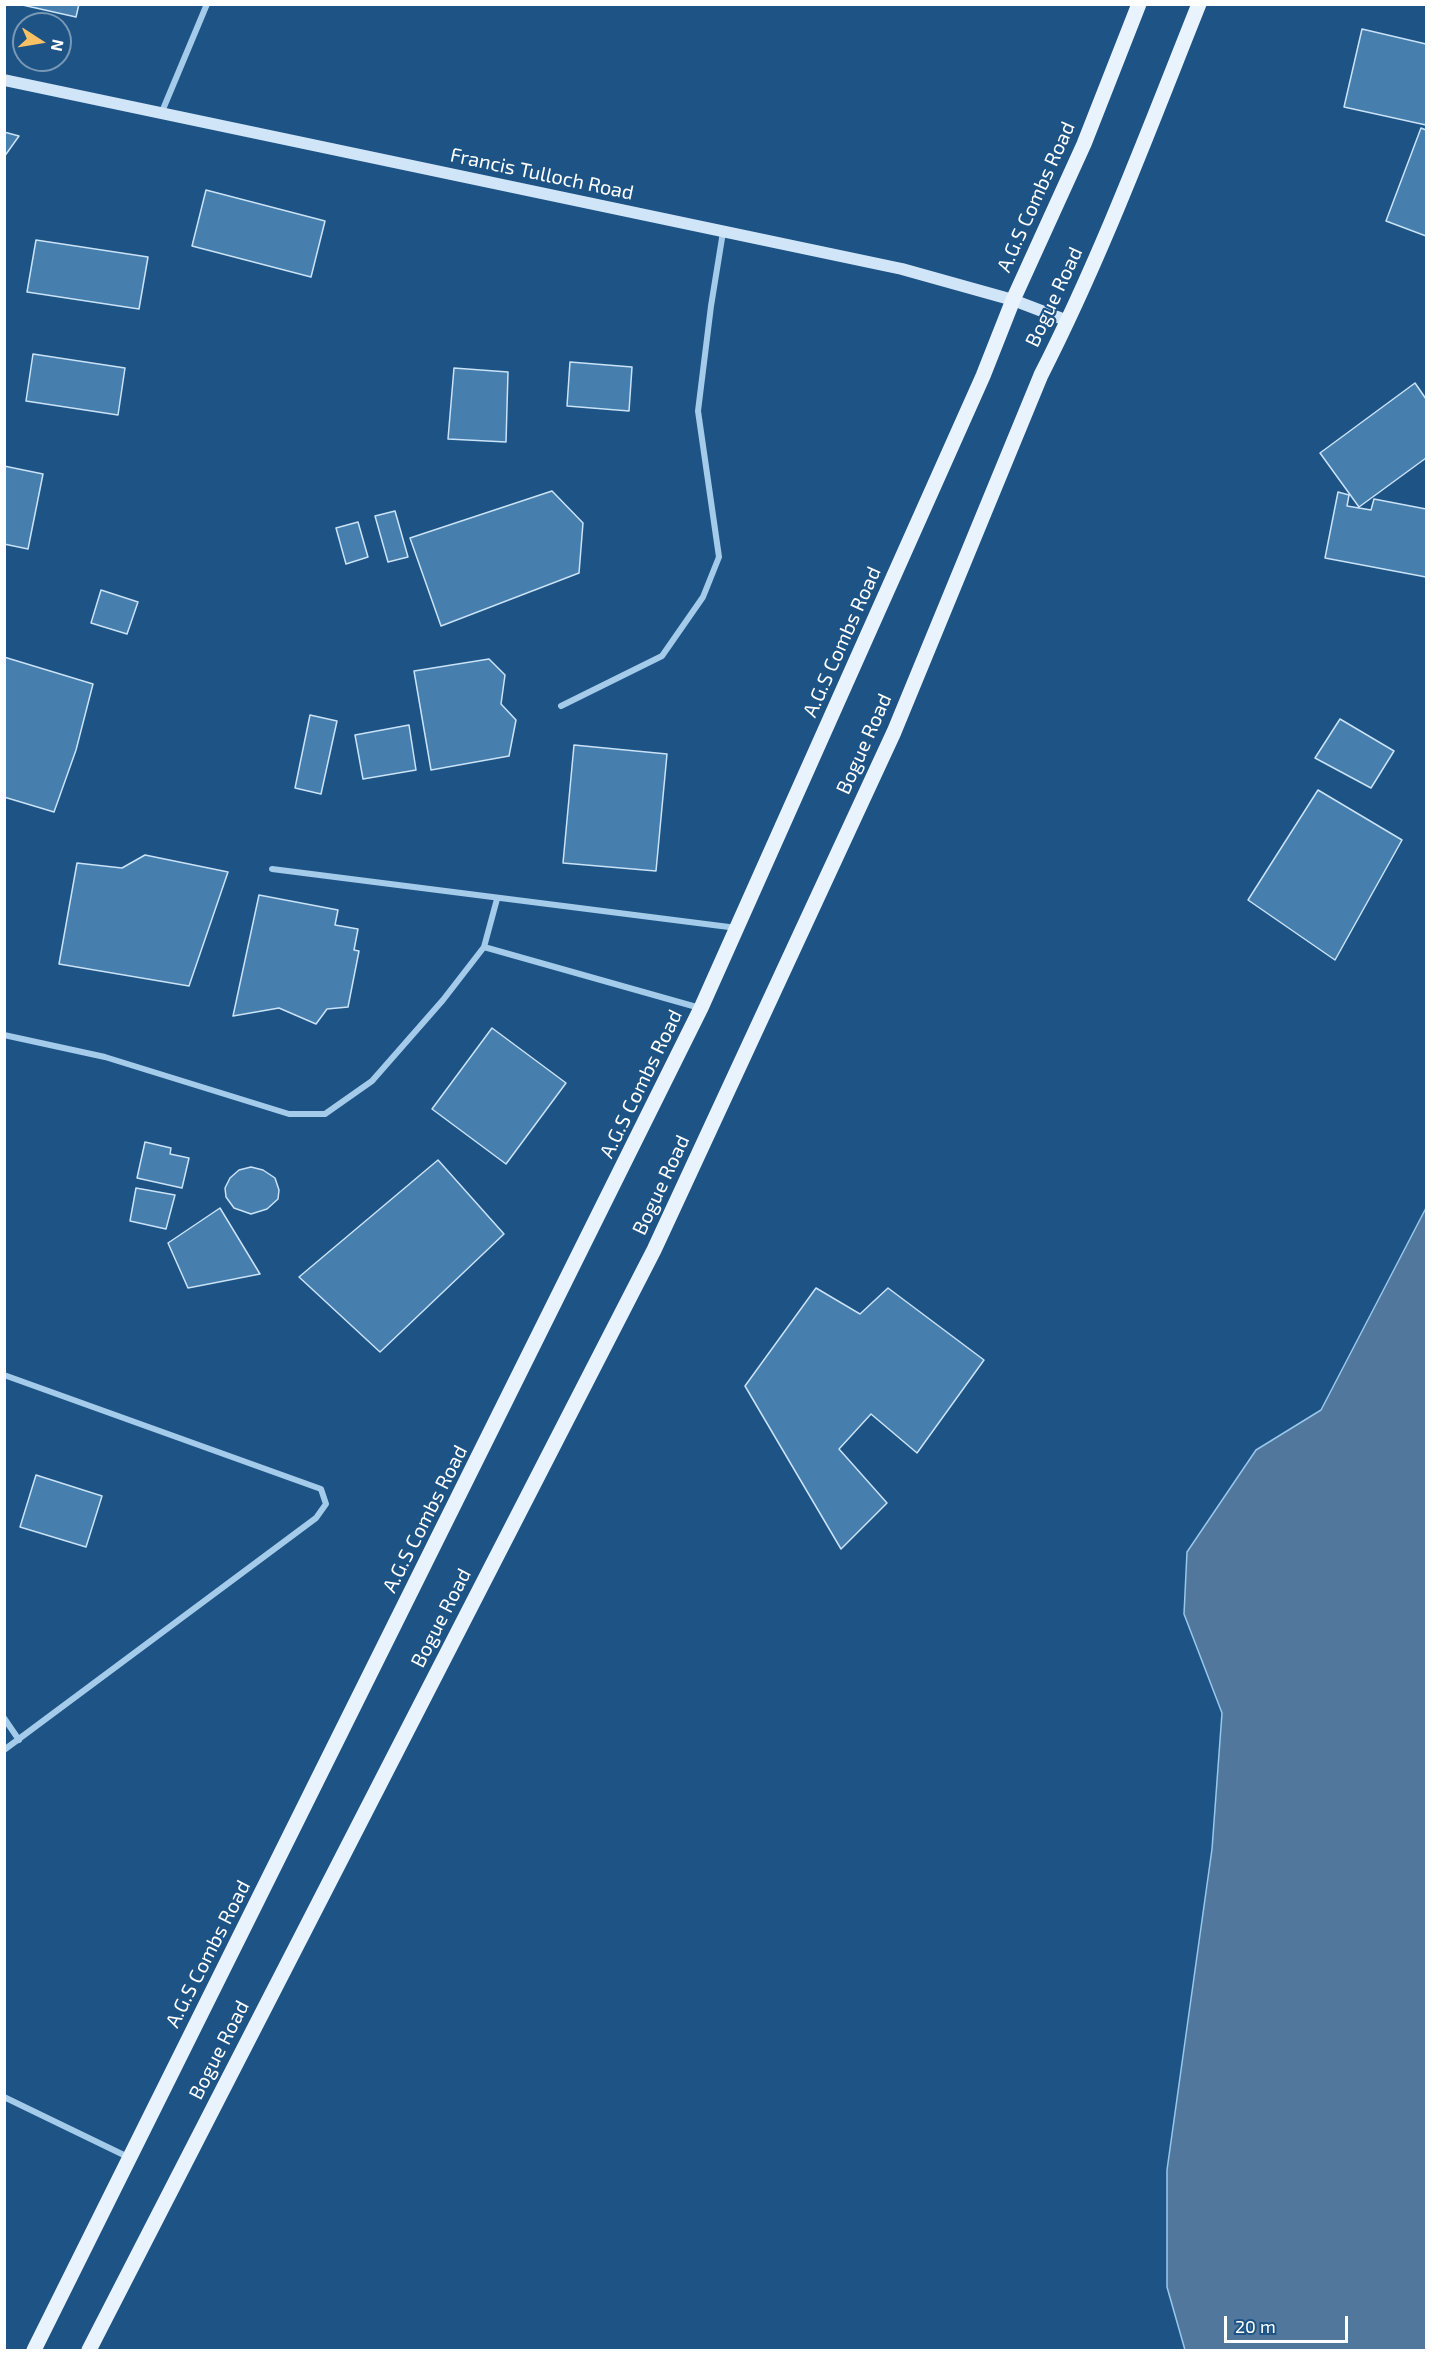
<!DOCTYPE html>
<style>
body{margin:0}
#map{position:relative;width:1431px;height:2355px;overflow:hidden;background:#1e5485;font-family:"Exo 2",sans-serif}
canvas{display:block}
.frame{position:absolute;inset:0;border:6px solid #fff;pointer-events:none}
.north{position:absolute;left:12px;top:12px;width:60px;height:60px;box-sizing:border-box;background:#1e5485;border:2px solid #7898b6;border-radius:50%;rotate:102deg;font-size:16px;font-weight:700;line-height:24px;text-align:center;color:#fff}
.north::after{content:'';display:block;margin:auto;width:21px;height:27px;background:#fac164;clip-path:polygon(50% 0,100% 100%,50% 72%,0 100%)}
.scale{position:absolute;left:1224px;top:2316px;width:124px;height:27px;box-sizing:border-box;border:3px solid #fff;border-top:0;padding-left:8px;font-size:18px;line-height:21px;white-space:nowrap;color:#fff;-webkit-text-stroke:4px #1e5485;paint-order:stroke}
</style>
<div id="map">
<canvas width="1431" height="2355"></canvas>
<div class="frame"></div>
<div class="north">N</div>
<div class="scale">20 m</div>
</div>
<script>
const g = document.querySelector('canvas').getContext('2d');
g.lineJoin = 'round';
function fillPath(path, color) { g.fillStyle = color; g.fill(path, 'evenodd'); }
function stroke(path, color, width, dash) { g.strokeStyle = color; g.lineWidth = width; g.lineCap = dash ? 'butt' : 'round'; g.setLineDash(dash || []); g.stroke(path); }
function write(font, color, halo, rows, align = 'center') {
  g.font = font + ' "Exo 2",sans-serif'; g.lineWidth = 4.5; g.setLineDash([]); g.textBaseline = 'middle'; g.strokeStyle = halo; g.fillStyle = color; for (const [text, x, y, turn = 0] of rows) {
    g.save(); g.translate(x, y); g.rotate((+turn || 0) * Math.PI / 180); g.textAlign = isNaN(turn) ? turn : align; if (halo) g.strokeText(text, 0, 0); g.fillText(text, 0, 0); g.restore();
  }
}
const water = new Path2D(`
 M1426 1208V2350H1185L1167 2287V2170L1212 1849 1222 1713 1184 1614 1187 1552 1256 1450 1321 1410Z`);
fillPath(water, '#51789c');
stroke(water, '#98c7ec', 1.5);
const building = new Path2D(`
 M18 4H79L76 17Z
 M1362 29 1426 44V125L1344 107Z
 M1421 128 1426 130V236L1386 221Z
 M4 132 19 136 4 157Z
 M206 190 325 221 311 277 192 246Z
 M36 240 148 257 139 309 27 292Z
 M33 354 125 368 118 415 26 401Z
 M570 362 632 367 629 411 567 406Z
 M454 368 508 372 506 442 448 439Z
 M1415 383 1426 399V458L1359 507 1320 453Z
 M4 466 43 474 28 549 4 544Z
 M552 491 583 523 579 573 441 626 410 538Z
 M1338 492 1349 495 1347 506 1371 510 1374 499 1426 509V577L1325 558Z
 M395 511 408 557 388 562 375 516Z
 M358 522 368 557 346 564 336 528Z
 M101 590 138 602 127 634 91 623Z
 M4 657 93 684 76 750 54 812 4 797Z
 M489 659 505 675 501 704 516 720 509 756 431 770 414 671Z
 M310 715 337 721 321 794 295 788Z
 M1340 719 1394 751 1371 788 1315 758Z
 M409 725 416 770 363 779 355 735Z
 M574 745 667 754 656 871 563 863Z
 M1318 790 1402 840 1335 960 1248 900Z
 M145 855 228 872 189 986 59 964 77 863 122 868Z
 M259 895 338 910 335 925 358 929 354 950 359 951 348 1007 327 1009 316 1024 279 1008 233 1016Z
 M492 1028 566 1083 506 1164 432 1109Z
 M145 1142 171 1148 170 1154 189 1158 182 1188 137 1178Z
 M438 1160 504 1234 380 1352 299 1277Z
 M251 1167 263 1170 275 1178 279 1190 278 1199 267 1209 251 1214 234 1208 226 1197 225 1188 230 1178 239 1170Z
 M136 1188 175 1195 166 1229 130 1221Z
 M220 1208 260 1274 188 1288 168 1243Z
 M816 1288 860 1314 888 1288 984 1360 917 1453 871 1414 839 1449 887 1503 841 1549 745 1386Z
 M36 1475 102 1496 86 1547 20 1527Z`);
fillPath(building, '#467ead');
stroke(building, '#cae3f8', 1.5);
stroke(new Path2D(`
 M161 114 207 4
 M561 706 662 656 703 597 719 557 698 411 711 306 723 232
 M272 869 737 928
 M484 947 700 1008
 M4 1035 105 1057 289 1114H325L372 1081 443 1000 484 947 497 899
 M4 1375 321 1489 326 1504 316 1518 4 1750
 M4 1718 19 1740
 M4 2097 128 2157`), '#a5cbea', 6);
stroke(new Path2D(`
 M4 80 902 269 1013 300 1068 321`), '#d1e5f8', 12);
stroke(new Path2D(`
 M34 2350 701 1008 983 376 1013 300 1084 144 1139 4
 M89 2350 654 1250 894 732 1041 375C1102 255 1149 129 1199 4`), '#e9f3fe', 15);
write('20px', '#fff', '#1e5485', [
 ["Francis Tulloch Road",542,174,12],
 ["A.G.S Combs Road",1036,197,-66],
 ["Bogue Road",1054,297,-65],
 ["A.G.S Combs Road",842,642,-66],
 ["Bogue Road",864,744,-66],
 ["A.G.S Combs Road",641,1084,-64],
 ["Bogue Road",661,1185,-65],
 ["A.G.S Combs Road",425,1519,-63],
 ["Bogue Road",441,1618,-63],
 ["A.G.S Combs Road",208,1954,-63],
 ["Bogue Road",219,2050,-63]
]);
</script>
